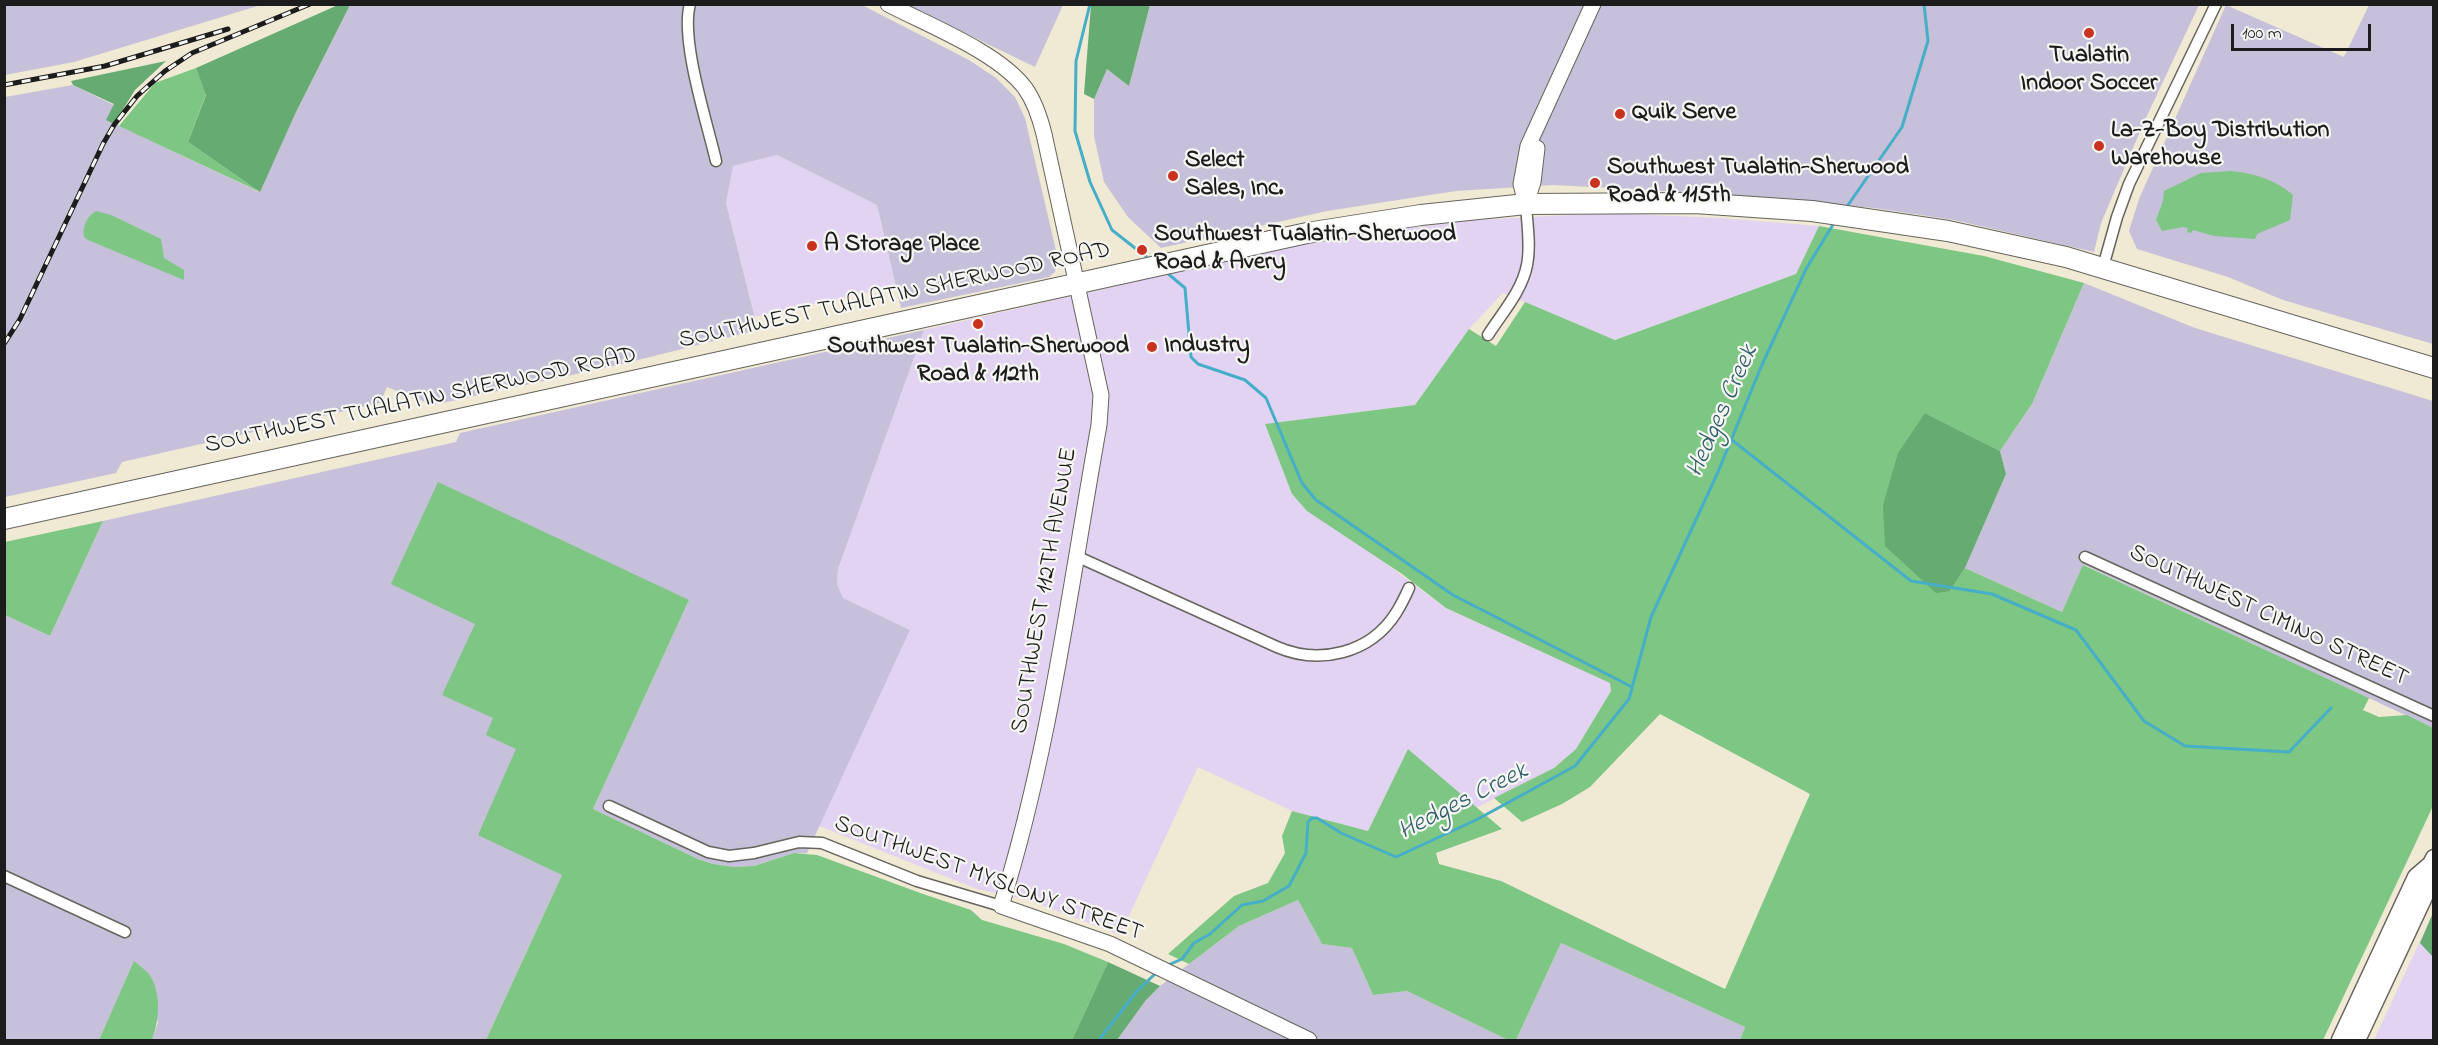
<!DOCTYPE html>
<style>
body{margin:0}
#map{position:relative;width:2438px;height:1045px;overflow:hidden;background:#f0e9d4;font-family:"Indie Flower",sans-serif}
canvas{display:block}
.frame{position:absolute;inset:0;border:6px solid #1c1c1c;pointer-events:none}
.scale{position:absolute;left:2231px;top:24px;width:140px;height:27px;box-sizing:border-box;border:3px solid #1c1c1c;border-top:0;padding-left:8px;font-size:18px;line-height:21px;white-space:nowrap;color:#1c1c1c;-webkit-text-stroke:4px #f6f6f2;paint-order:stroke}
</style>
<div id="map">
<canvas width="2438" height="1045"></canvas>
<div class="frame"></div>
<div class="scale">100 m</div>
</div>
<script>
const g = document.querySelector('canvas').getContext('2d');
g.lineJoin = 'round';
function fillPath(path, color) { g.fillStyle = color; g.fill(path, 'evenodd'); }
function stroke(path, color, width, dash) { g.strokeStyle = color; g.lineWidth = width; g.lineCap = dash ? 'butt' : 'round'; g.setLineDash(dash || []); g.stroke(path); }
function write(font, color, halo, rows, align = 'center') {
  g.font = font + ' "Indie Flower",sans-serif'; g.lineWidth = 4.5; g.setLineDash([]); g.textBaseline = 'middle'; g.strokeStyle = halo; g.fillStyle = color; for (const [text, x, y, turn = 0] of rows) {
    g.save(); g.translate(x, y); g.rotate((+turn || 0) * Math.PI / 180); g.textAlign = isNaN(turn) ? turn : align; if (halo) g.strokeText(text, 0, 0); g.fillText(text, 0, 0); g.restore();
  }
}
fillPath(new Path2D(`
 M777 155 877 205 896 286 755 317 726 203 733 166Z
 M1609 213 1720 218 1819 226 1796 274 1615 340 1503 293 1469 329 1415 405 1266 424 1292 494 1446 608 1610 683 1611 691 1576 749 1554 768 1476 808 1408 749 1368 831 1292 811 1198 767 1120 935 1028 900 977 889 819 826 910 630 843 598 837 584 838 569 924 330 1268 251 1360 234 1474 220Z
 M2433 913V1040H2374Z`), '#e3d3f2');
fillPath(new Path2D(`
 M5 4H261V5L74 62 5 75Z
 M860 4 969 60 996 78 1015 97 1025 118 1058 259 1055 272 1049 277 901 308 877 205 777 155 733 166 726 203 758 330 618 365 433 405 387 387 380 403 122 462 116 473 5 497V97L73 85 114 105 107 120 259 192 296 112 350 5Z
 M907 5H1063L1035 67Z
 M1150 5H2199L2145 120 2101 223 2094 252 1954 220 1874 208 1651 190 1552 185 1456 191 1327 211 1161 248 1128 217 1104 182 1094 136V99L1107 69 1129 85Z
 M2226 5 2344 57 2369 5H2433V344L2283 300 2228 277 2137 249 2129 231 2139 199Z
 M2084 283 2195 328 2433 401V728L2084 565 2062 612 1965 568 2006 474 2000 451 2032 404Z
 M924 330 838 569 837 584 843 598 910 630 807 853H794L754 866 734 867 713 864 698 859 593 809 689 600 475 624 493 718 516 749 562 875 486 1040H152L158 1022 134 962 99 1040H5V615L50 636 103 521 456 442 460 433Z
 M1298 900 1322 944 1352 948 1373 995 1407 991 1508 1040H1117L1146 1000 1160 986 1239 926Z
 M1561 943 1745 1027 1740 1040H1516Z`), '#c6c0da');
fillPath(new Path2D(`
 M196 68 206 94 188 142 260 192 119 126 155 83Z
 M2231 171C2254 173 2276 180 2293 195L2290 220 2257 234 2255 239 2214 236 2193 230 2191 233 2187 232 2188 228 2183 227 2162 231 2156 220 2163 201 2164 191 2201 173Z
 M96 211 111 215 161 239 164 258 184 270V280L88 240 84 237C82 227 87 216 96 211Z
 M1819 226 1984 256 2084 283 2032 404 2000 451 1925 413 1950 591 1965 568 2062 612 2083 565 2369 698 2363 710 2379 717 2407 715 2433 728V806L2323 1040H1740L1745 1027 1561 943 1516 1040H1508L1407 991 1373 995 1352 948 1322 944 1298 900 1239 926 1189 964 1168 954 1234 896 1268 883 1285 853 1282 836 1292 811 1368 831 1408 749 1502 829 1436 853 1439 864 1501 881 1725 989 1810 794 1660 714 1590 787 1562 804 1522 822 1494 798 1554 768 1576 749 1611 691 1610 683 1446 608 1402 574 1307 511 1292 494 1265 424 1415 405 1469 329 1496 346 1525 302 1615 340 1796 274Z
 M438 482 689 600 593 809 698 859 713 864 734 867 754 866 794 853 817 855 923 894 971 910 982 920 1064 944 1108 962 1072 1040H486L562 875 478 835 516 749 486 735 493 718 442 695 475 624 391 584Z
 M103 521 50 636 5 615V542Z
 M134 961C139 965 145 970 149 974 162 993 159 1021 152 1040H99Z`), '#7dc683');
fillPath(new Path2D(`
 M338 5H350L296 112 260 192 188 142 206 95 196 68Z
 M1091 5H1150L1129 86 1107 69 1094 99 1084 94Z
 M166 61 135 90 114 124 106 120 114 104 73 85 71 81Z
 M1925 413 2000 451 2006 474 1965 568 1950 591 1936 593 1885 546 1883 505 1898 453Z
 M2433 913 2434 957H2433L2420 943Z
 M1108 962 1160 986 1146 1000 1117 1040H1072Z`), '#66ab71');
stroke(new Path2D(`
 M1090 4 1076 61 1075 131 1090 182 1112 230 1149 259
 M1846 208 1902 127 1928 41 1924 4
 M1166 272 1185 288 1191 357 1198 364 1245 380 1266 398 1302 483 1316 500 1453 595 1632 687
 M1732 440 1911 581 1992 594 2076 630 2144 721 2185 746 2289 752 2331 708
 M1166 966 1182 959 1194 943 1210 934 1242 905 1263 901 1289 886 1306 853 1308 822 1312 818H1317L1341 833 1396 857 1478 819 1575 766 1629 699 1651 617 1718 472 1761 367 1806 269 1834 223
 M1099 1040 1137 991 1156 973`), '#47aec7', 3);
const street = new Path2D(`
 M690 4C680 40 707 122 716 161
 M2103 267 2117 217 2129 184 2216 4
 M1488 335C1502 313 1522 291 1527 265 1531 246 1527 224 1526 204
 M1076 556 1277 647C1319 665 1370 654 1396 613 1401 605 1405 597 1409 588
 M2085 557 2434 716
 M609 806 708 852 729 856 754 853 799 842 822 843 917 881 1001 906
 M4 876 125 932`);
const secondary = new Path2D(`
 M888 4C928 25 998 52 1025 88 1035 102 1040 118 1044 134L1101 395 1099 425C1070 586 1050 750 1001 906L1110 944 1309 1040
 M1526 204 1521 184 1528 146 1593 4
 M1526 204 1533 182 1537 148`);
const primary = new Path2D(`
 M2340 1040 2416 877 2431 864 2434 858
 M2357 1040 2431 882V864`);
const highway = new Path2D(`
 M4 519 1307 233 1421 215 1526 204 1695 203 1812 211 1948 231 2066 257 2434 368`);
stroke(street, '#66645c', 13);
stroke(secondary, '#66645c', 17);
stroke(primary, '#66645c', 19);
stroke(highway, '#66645c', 22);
stroke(street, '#fff', 10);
stroke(secondary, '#fff', 15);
stroke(primary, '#fff', 16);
stroke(highway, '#fff', 20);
const rail = new Path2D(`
 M4 85 105 66 228 29
 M4 344 20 319 103 144 114 125 137 96 165 71 192 53 310 4`);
stroke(rail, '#1c1c1c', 5);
stroke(rail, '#f6f6f2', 3, [9]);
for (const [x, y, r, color] of [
 [2089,33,6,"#c8321e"],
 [1620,114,6,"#c8321e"],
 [2099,146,6,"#c8321e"],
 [1173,176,6,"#c8321e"],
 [1595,183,6,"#c8321e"],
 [812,246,6,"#c8321e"],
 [1142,250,6,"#c8321e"],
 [978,324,6,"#c8321e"],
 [1152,347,6,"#c8321e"]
]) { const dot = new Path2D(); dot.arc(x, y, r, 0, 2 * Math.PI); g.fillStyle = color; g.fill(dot); stroke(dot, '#f6f6f2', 2); }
write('bold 24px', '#1c1c1c', '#f6f6f2', [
 ["Tualatin",2089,57,"center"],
 ["Indoor Soccer",2089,85,"center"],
 ["Quik Serve",1632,114],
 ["La-Z-Boy Distribution",2111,132],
 ["Warehouse",2111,160],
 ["Select",1185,162],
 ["Sales, Inc.",1185,190],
 ["Southwest Tualatin-Sherwood",1607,169],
 ["Road & 115th",1607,197],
 ["Southwest Tualatin-Sherwood",1154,236],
 ["Road & Avery",1154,264],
 ["A Storage Place",824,246],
 ["Industry",1164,347],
 ["Southwest Tualatin-Sherwood",978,348,"center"],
 ["Road & 112th",978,376,"center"]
], 'left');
write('24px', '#1c1c1c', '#f6f6f2', [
 ["SOUTHWEST TUALATIN SHERWOOD ROAD",895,297,-12],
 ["SOUTHWEST TUALATIN SHERWOOD ROAD",421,402,-12],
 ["SOUTHWEST 112TH AVENUE",1046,591,-80],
 ["SOUTHWEST CIMINO STREET",2268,617,25],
 ["SOUTHWEST MYSLONY STREET",988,880,20]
]);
write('italic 26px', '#2f5e69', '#f6f6f2', [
 ["Hedges Creek",1724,412,-66],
 ["Hedges Creek",1464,803,-27]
]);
</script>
